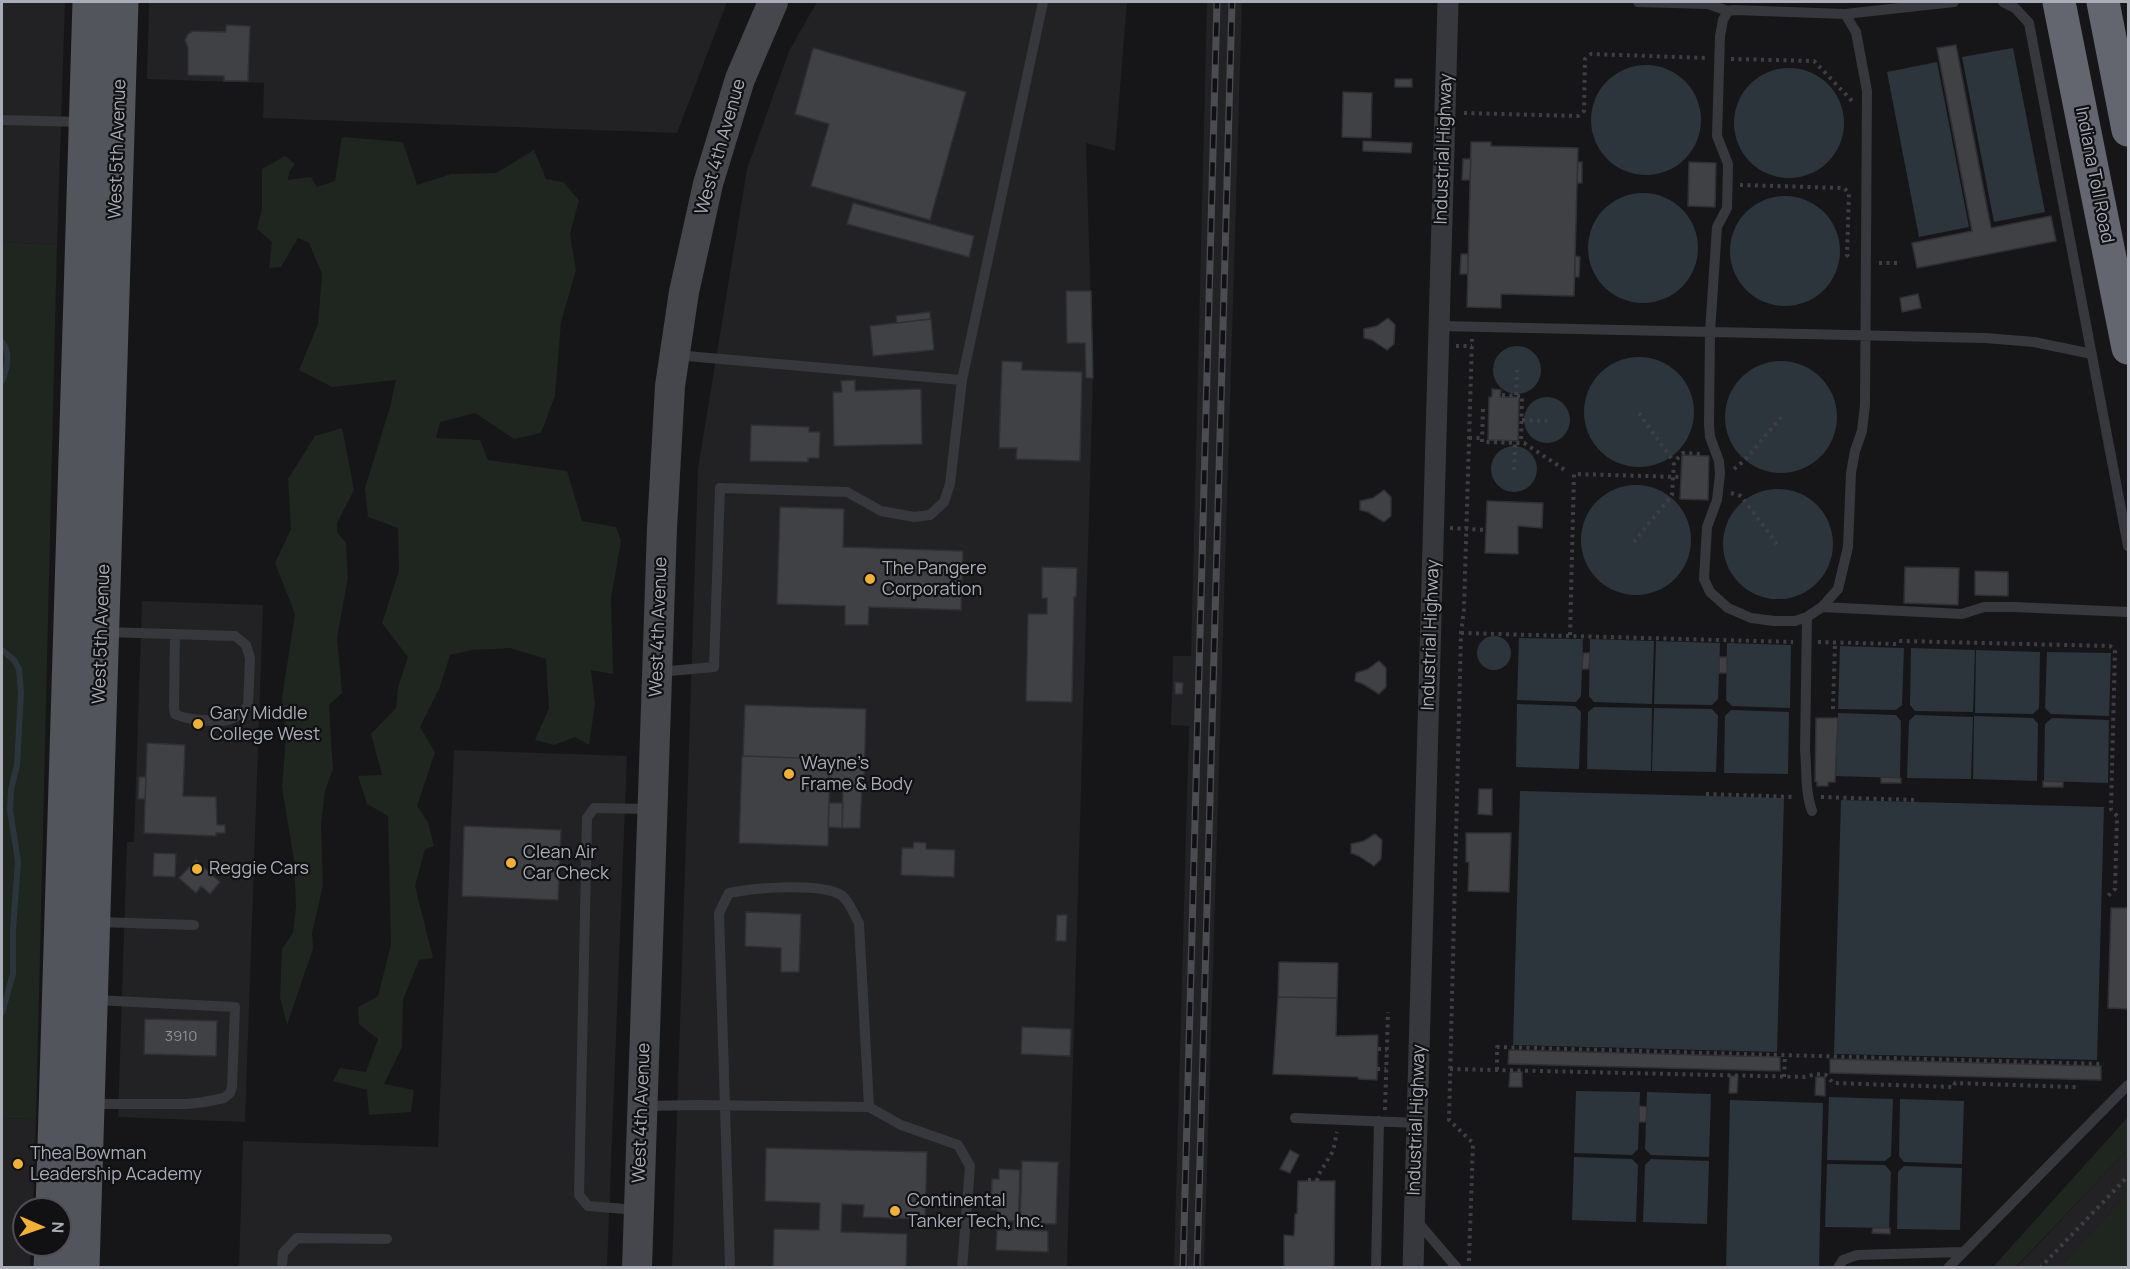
<!DOCTYPE html>
<meta charset="utf-8">
<style>
body{margin:0}
#map{position:relative;width:2130px;height:1269px;overflow:hidden;background:#161618;font-family:Manrope,sans-serif}
canvas{display:block}
.frame{position:absolute;inset:0;border:3px solid #a8adb8;pointer-events:none}
.north{position:absolute;left:12px;top:1197px;width:60px;height:60px;box-sizing:border-box;background:#111113;border:2px solid #4d4f55;border-radius:50%;rotate:92deg;font-size:16px;font-weight:700;line-height:24px;text-align:center;color:#a8adb8}
.north::after{content:'';display:block;margin:auto;width:21px;height:27px;background:#f2b134;clip-path:polygon(50% 0,100% 100%,50% 72%,0 100%)}
</style>
<div id="map">
<canvas width="2130" height="1269"></canvas>
<div class="frame"></div>
<div class="north">N</div>
</div>
<script>
const g = document.querySelector('canvas').getContext('2d');
g.lineJoin = 'round';
function fillPath(path, color) { g.fillStyle = color; g.fill(path, 'evenodd'); }
function stroke(path, color, width, dash) { g.strokeStyle = color; g.lineWidth = width; g.lineCap = dash ? 'butt' : 'round'; g.setLineDash(dash || []); g.stroke(path); }
function write(font, color, halo, rows, align = 'center') {
  g.font = font + ' Manrope,sans-serif'; g.lineWidth = 4.5; g.setLineDash([]); g.textBaseline = 'middle'; g.strokeStyle = halo; g.fillStyle = color; for (const [text, x, y, turn = 0] of rows) {
    g.save(); g.translate(x, y); g.rotate((+turn || 0) * Math.PI / 180); g.textAlign = isNaN(turn) ? turn : align; if (halo) g.strokeText(text, 0, 0); g.fillText(text, 0, 0); g.restore();
  }
}
fillPath(new Path2D(`
 M2 2H65L57 245 2 242Z
 M149 2H727L677 133 263 118 264 83 147 79Z
 M817 2H1127L1115 151 1086 143 1093 378 1067 1267 672 1268 698 469 747 169 789 51Z
 M1207 2H1242L1204 1267H1174L1189 726 1171 725 1173 656H1191Z
 M142 601 263 605 245 1122 118 1117 127 842H134Z
 M454 750 627 756 607 1267 239 1268 243 1141 438 1147Z
 M2 1118 36 1119 33 1209H24V1245H31L30 1267H2Z
 M2128 1149V1193L2059 1267 2016 1268Z`), '#222225');
fillPath(new Path2D(`
 M342 137 403 142 417 185 451 174 496 173 534 150 546 179 563 182 579 200 570 234 576 270 561 322 555 396 541 433 514 439 475 413 440 422 436 438 480 440 488 460 567 471 582 521 616 527 621 541 611 598 613 674 591 670 595 704 589 745 575 737 554 745 535 740 549 708 546 659 510 648 472 650 450 655 440 687 420 727 435 752 417 806 428 822 434 846 425 849 415 886 433 958 419 960 403 1000 402 1047 384 1084 414 1090 411 1112 369 1115 367 1090 333 1081 340 1068 366 1072 378 1039 359 1024 358 1007 378 996 391 945 388 816 367 804 358 776 382 775 371 734 396 708 398 687 408 657 382 623 399 571 398 528 368 517 365 488 390 407 396 380 332 387 299 370 318 324 322 274 309 243 298 238 281 267 269 268 272 242 257 229 262 209V169L285 156 295 164 289 172 288 180 311 177 317 187 335 181Z
 M2 242 57 245 36 1119 2 1118Z
 M342 428 354 490 337 523V532L346 543 348 577 337 638 342 693 329 705 333 769 325 791 321 824 323 885 312 933 313 949 287 1025 280 997 282 949 293 933 296 907 294 860 282 787 286 736 282 698 295 614 275 563 291 529 288 479 315 436Z
 M2128 1117V1149L2016 1267H1993Z
 M2128 1193V1267H2059Z`), '#1e261f');
fillPath(new Path2D(`
 M2013 48 2045 212 1994 222 1962 57Z
 M1937 62 1969 227 1919 237 1887 72Z
 M1591 120a55 55 0 1 1 110 0a55 55 0 1 1-110 0Z
 M1734 123a55 55 0 1 1 110 0a55 55 0 1 1-110 0Z
 M1588 248a55 55 0 1 1 110 0a55 55 0 1 1-110 0Z
 M1730 251a55 55 0 1 1 110 0a55 55 0 1 1-110 0Z
 M1493 370a24 24 0 1 1 48 0a24 24 0 1 1-48 0Z
 M1584 412a55 55 0 1 1 110 0a55 55 0 1 1-110 0Z
 M1725 417a56 56 0 1 1 112 0a56 56 0 1 1-112 0Z
 M1524 420a23 23 0 1 1 46 0a23 23 0 1 1-46 0Z
 M1491 469a23 23 0 1 1 46 0a23 23 0 1 1-46 0Z
 M1581 540a55 55 0 1 1 110 0a55 55 0 1 1-110 0Z
 M1723 544a55 55 0 1 1 110 0a55 55 0 1 1-110 0Z
 M1477 653a17 17 0 1 1 34 0a17 17 0 1 1-34 0Z
 M1519 638 1583 639 1581 696 1576 702 1517 700Z
 M1590 639 1654 641 1652 704 1594 702 1589 696Z
 M1656 641 1720 643 1718 699 1712 705 1654 704Z
 M1727 643 1791 645 1790 708 1732 706 1726 700Z
 M1840 646 1904 648 1902 705 1896 710 1838 709Z
 M1911 648 1975 650 1973 712 1915 711 1910 705Z
 M1976 650 2040 652 2039 708 2033 714 1975 713Z
 M2047 652 2111 653 2109 716 2051 714 2045 708Z
 M1517 704 1575 706 1581 712 1579 769 1516 767Z
 M1594 707 1652 708 1651 771 1587 769 1588 712Z
 M1654 708 1712 709 1718 716 1716 772 1652 771Z
 M1731 710 1789 712 1788 774 1724 773 1725 716Z
 M1838 713 1896 715 1901 721 1900 778 1836 776Z
 M1915 715 1973 717 1971 779 1907 778 1909 721Z
 M1974 716 2033 718 2038 724 2037 781 1973 779Z
 M2052 718 2109 720 2108 783 2044 781 2045 724Z
 M1520 791 1784 798 1777 1052 1513 1045Z
 M1841 800 2104 807 2097 1060 1834 1054Z
 M1576 1091 1640 1092 1638 1149 1632 1155 1574 1153Z
 M1647 1092 1711 1094 1709 1157 1651 1155 1645 1149Z
 M1829 1097 1893 1099 1891 1156 1885 1161 1827 1160Z
 M1900 1099 1964 1101 1962 1164 1904 1162 1899 1156Z
 M1730 1100 1823 1103 1819 1267H1726Z
 M1574 1157 1632 1159 1638 1165 1636 1222 1572 1220Z
 M1651 1159 1709 1161 1707 1224 1643 1222 1645 1165Z
 M1827 1164 1885 1165 1891 1172 1889 1228 1825 1227Z
 M1904 1166 1962 1168 1960 1230 1897 1229 1898 1172Z`), '#2c353c');
stroke(new Path2D(`
 M2 342C11 353 7 369 2 381
 M2 650 14 660 19 669 21 693 17 765 11 790 10 810 18 861 13 930V974L2 1013`), '#2c353c', 6);
const building = new Path2D(`
 M226 25 250 26 248 81H224V76L188 75V48L185 40 188 34 193 31 226 32Z
 M1956 45 1991 228 2051 216 2056 241 1917 268 1912 243 1972 231 1937 48Z
 M813 48 966 92 930 220 811 186 829 124 795 114Z
 M1395 79H1412V87H1395Z
 M1343 92 1372 93 1371 138 1342 137Z
 M1363 141 1412 143 1411 153 1363 151Z
 M1471 142H1491V146L1578 148 1574 296 1501 294V308L1467 307Z
 M1463 159H1471L1470 180H1462Z
 M1578 162H1582V183H1577Z
 M1689 162 1716 163 1715 207 1688 206Z
 M853 203 974 236 969 257 847 224Z
 M1461 254H1468V274H1460Z
 M1575 256 1580 257 1579 277H1575Z
 M1066 291H1091L1093 378H1086L1085 343H1067Z
 M1918 294 1921 308 1902 312 1900 298Z
 M930 312V319L897 323 896 316Z
 M1388 318 1395 325 1394 344 1387 350 1372 340 1364 338V329L1377 326Z
 M931 319 934 350 873 356 870 326Z
 M1002 361 1022 362V370L1082 372 1080 461 1016 459 1017 448H999Z
 M855 380V391L921 389 922 444 834 446 833 392H842L841 381Z
 M1492 389 1501 390 1500 397H1519L1518 441 1488 440 1489 397H1492Z
 M751 425 809 427V432H820L819 458H808V462L750 461Z
 M1682 455 1709 456 1708 500 1680 499Z
 M1384 490 1391 497V516L1384 522 1368 512 1360 510V501L1373 498Z
 M1487 501 1543 503 1542 528 1518 526V554L1485 553Z
 M780 507 844 509 843 547 963 551 961 610 869 607 868 625H845V606L777 604Z
 M1042 567 1077 568 1076 597H1074L1072 702 1026 701 1028 614H1047V598H1042Z
 M1905 567 1959 568 1958 605 1904 603Z
 M1975 571 2008 572V596L1975 595Z
 M1583 653H1590L1589 669H1582Z
 M1719 657H1727V673H1719Z
 M1379 661 1386 668V687L1379 694 1363 684 1355 681 1356 673 1368 669Z
 M1175 682 1183 683 1182 694H1175Z
 M745 705 866 709 864 787 829 785 830 759 743 756Z
 M1816 718H1838L1835 782H1828V786H1817V782L1815 781Z
 M147 743 185 745 183 796 216 797 217 825H225V833H216V836L144 833Z
 M742 756 830 759 828 846 739 843Z
 M139 777H146L145 799H138Z
 M1881 777 1901 778V783H1881Z
 M2043 781 2063 782V787H2043Z
 M843 786H862L860 828H842Z
 M1479 789H1492V815L1478 814Z
 M829 803H843L842 828 828 827Z
 M464 826 561 830 558 900 462 896Z
 M1466 833H1511L1509 892 1468 891 1469 862H1466Z
 M1375 834 1382 840 1381 859 1374 866 1359 856 1351 853V844L1364 841Z
 M914 842 926 843V849L955 850 954 877 901 875 902 848H913Z
 M154 853 176 854 175 877 153 876Z
 M196 860 220 882 210 894 201 886 196 893 179 878Z
 M2111 908H2128V1009L2108 1008Z
 M746 912 801 914 799 972H781V948L745 946Z
 M1057 915H1067L1066 941H1056Z
 M1279 962 1338 963 1337 998 1278 997Z
 M1278 997 1337 998 1336 1036 1378 1035 1377 1080 1358 1079V1077L1273 1074Z
 M145 1019 217 1021 216 1056 144 1054Z
 M1022 1027 1071 1029 1070 1056 1021 1054Z
 M1509 1050 1780 1057V1071L1508 1064Z
 M1830 1059 2101 1066V1080L1830 1073Z
 M1510 1072H1522V1087H1509Z
 M1730 1076H1738L1737 1093H1729Z
 M1816 1077H1825V1096L1815 1095Z
 M1639 1106 1647 1107 1646 1122H1639Z
 M766 1148 927 1152 925 1219 863 1217 864 1205 842 1204 841 1232 907 1234 906 1268H773L774 1229 819 1230 820 1203 765 1201Z
 M1290 1150 1299 1155 1290 1173 1280 1169Z
 M1022 1161 1058 1162 1056 1224 1020 1223Z
 M999 1169 1020 1170 1018 1230 1048 1231V1252L996 1250 997 1230H1013L1014 1221H997V1210H991L992 1179H999Z
 M1298 1181H1335L1334 1268H1284V1235L1294 1236 1295 1214H1297Z
 M1873 1228H1890V1234L1872 1233Z`);
fillPath(building, '#404145');
stroke(building, '#303034', 1.5);
stroke(new Path2D(`
 M1731 59 1814 61 1853 102
 M1464 113 1578 116 1584 111 1585 59 1591 54 1706 58
 M1740 185 1844 188 1849 193 1847 255 1851 260
 M1879 263H1899
 M1456 346H1472
 M1502 395 1522 396 1521 443
 M1516 395 1517 370
 M1483 409 1482 442 1524 443 1565 470
 M1639 413 1674 462
 M1522 420 1548 421
 M1469 438H1482
 M1734 469 1745 460 1782 416
 M1514 470 1515 443
 M1731 493 1741 496 1779 547
 M1450 528 1486 530
 M1634 542 1672 495 1674 462 1683 453 1702 454
 M1461 633 1793 642
 M1570 635 1574 474 1681 477
 M1818 642 1896 644 1899 641 2110 646 2115 650 2111 809 2117 816 2115 889 2108 896
 M1833 709 1835 643
 M1706 794 1795 797
 M1821 797 1916 800
 M1378 1049 1387 1050
 M1377 1069H1386
 M1450 1069 1804 1077 1816 1074 1826 1075 1833 1083 1954 1087 1955 1083 2076 1087
 M1497 1070V1047L2104 1064
 M1784 1077 1785 1055
 M1385 1110 1388 1012
 M1308 1180H1317
 M1317 1181 1319 1174 1333 1151 1337 1132
 M1469 1261 1473 1143 1449 1120 1461 633 1464 609 1472 339
 M2040 1268 2128 1176`), '#3d3f44', 4, [3, 4.5]);
stroke(new Path2D(`
 M1638 2 1708 4 1728 11 1734 10 1845 14 1954 2
 M2003 2 2015 8 2029 23 2128 546
 M1728 11 1723 20 1720 36 1717 136 1728 164 1727 208 1717 227 1710 332 1709 424 1710 437 1719 461 1720 474 1717 500 1707 527 1704 579 1710 592 1728 608 1751 618 1774 621H1795L1807 617 1822 607 1838 589 1848 547 1851 473 1855 451 1862 431 1865 405 1867 91 1856 32 1845 14
 M2 120 82 122
 M1439 326 1985 338 2034 342 2092 354
 M962 380 1043 2
 M1822 607 1962 614 1984 607H2014L2128 612
 M1807 617 1805 750C1807 771 1805 792 1812 811
 M105 632 235 636 246 645 250 658 248 706C243 712 236 718 228 720 216 722 185 720 175 714L174 707 175 634
 M658 672 714 667 720 488 847 492 881 511 914 517 930 515 944 502 950 484 962 380 675 355
 M98 922 194 925
 M90 1104H187L204 1102 224 1098 230 1093 232 1087 235 1007 95 1000
 M645 1106 696 1105 869 1107 901 1125 958 1145 970 1166 962 1268
 M1295 1118 1417 1123
 M638 1210 588 1206 579 1195 587 818 594 808 650 809
 M1416 1220 1457 1268
 M282 1268 283 1253 297 1238 387 1239
 M730 1268 719 913 729 893C754 888 820 882 841 895 849 900 854 915 859 923L869 1107
 M1376 1268 1379 1121
 M1838 1268 1843 1260 1857 1255 1962 1252
 M1948 1268 2128 1085`), '#37383d', 10);
stroke(new Path2D(`
 M1413 1268 1448 2`), '#37383d', 21);
stroke(new Path2D(`
 M637 1268 662 528 670 386 684 292 708 184 740 79 773 2`), '#45474d', 30);
stroke(new Path2D(`
 M52 1209 89 2
 M50 1268 51 1245
 M83 1268 122 2`), '#53555c', 33);
stroke(new Path2D(`
 M2059 2 2128 348
 M2103 2 2128 130`), '#63666e', 33);
const rail = new Path2D(`
 M1183 1268 1217 2
 M1197 1268 1232 2`);
stroke(rail, '#4a4c52', 7);
stroke(rail, '#111113', 4.5, [14]);
for (const [x, y, r, color] of [
 [870,579,6,"#f2b134"],
 [198,724,6,"#f2b134"],
 [789,774,6,"#f2b134"],
 [511,863,6,"#f2b134"],
 [197,869,6,"#f2b134"],
 [18,1164,6,"#f2b134"],
 [895,1211,6,"#f2b134"]
]) { const dot = new Path2D(); dot.arc(x, y, r, 0, 2 * Math.PI); g.fillStyle = color; g.fill(dot); stroke(dot, '#111113', 2); }
write('15px', '#8e929b', null, [
 ["3910",181,1037]
]);
write('18px', '#a8adb8', '#111113', [
 ["West 4th Avenue",721,147,-74],
 ["West 5th Avenue",118,149,-88],
 ["Industrial Highway",1444,149,-88],
 ["Indiana Toll Road",2094,175,79],
 ["West 4th Avenue",659,627,-88],
 ["West 5th Avenue",102,634,-88],
 ["Industrial Highway",1431,635,-88],
 ["West 4th Avenue",642,1113,-88],
 ["Industrial Highway",1417,1120,-88]
]);
write('18px', '#a8adb8', '#111113', [
 ["The Pangere",882,569],
 ["Corporation",882,590],
 ["Gary Middle",210,714],
 ["College West",210,735],
 ["Wayne’s",801,764],
 ["Frame & Body",801,785],
 ["Clean Air",523,853],
 ["Car Check",523,874],
 ["Reggie Cars",209,869],
 ["Thea Bowman",30,1154],
 ["Leadership Academy",30,1175],
 ["Continental",907,1201],
 ["Tanker Tech, Inc.",907,1222]
], 'left');
</script>
